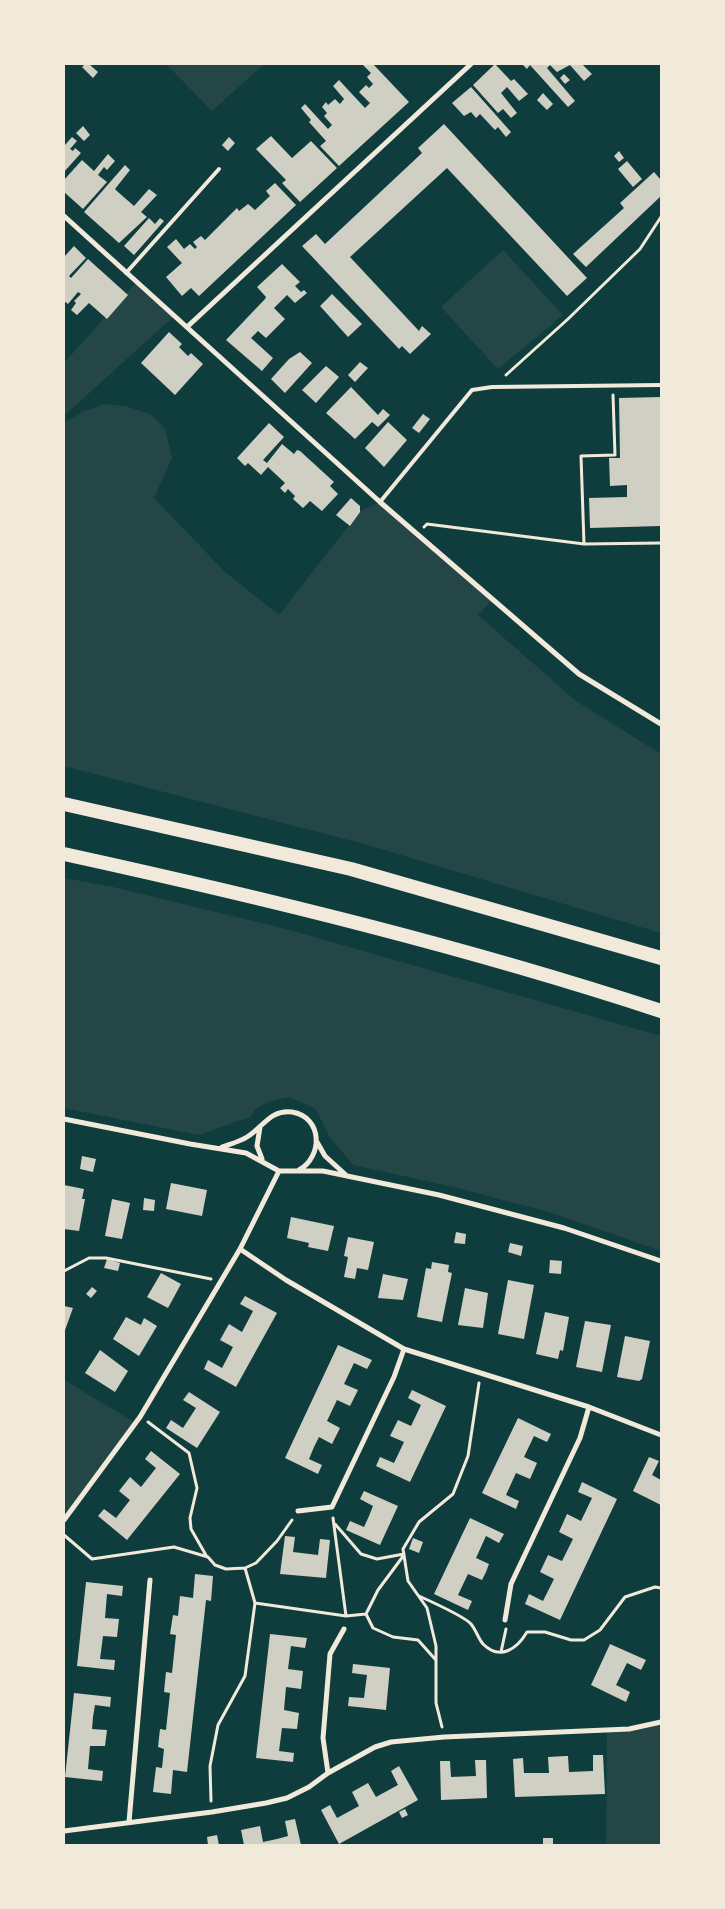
<!DOCTYPE html>
<style>
body{margin:0}
#map{position:relative;width:725px;height:1909px;overflow:hidden;background:#0f3d3e;font-family:"Open Sans",sans-serif}
canvas{display:block}
.frame{position:absolute;inset:0;border:65px solid #f1e9da;pointer-events:none}
</style>
<div id="map">
<canvas width="725" height="1909"></canvas>
<div class="frame"></div>
</div>
<script>
const g = document.querySelector('canvas').getContext('2d');
g.lineJoin = 'round';
function fillPath(path, color) { g.fillStyle = color; g.fill(path, 'evenodd'); }
function stroke(path, color, width, dash) { g.strokeStyle = color; g.lineWidth = width; g.lineCap = dash ? 'butt' : 'round'; g.setLineDash(dash || []); g.stroke(path); }
fillPath(new Path2D(`
 M166 64H264L212 111Z
 M503 250 563 315 498 369 441 307Z
 M136 282 174 316 64 416V359L66 361Z
 M105 404 125 406 150 414 165 428 172 458 154 498 225 572 279 615 360 511 380 502 493 599 478 615 576 701 661 754V933L368 845 64 766V423L84 411Z
 M64 878 113 887 290 930 661 1036V1251L552 1213 458 1188 353 1165 329 1136 316 1109 289 1097 270 1101 257 1108 250 1117 199 1135 64 1108Z
 M64 1380 136 1423 64 1520Z
 M661 1722V1845H606L607 1730Z`), '#244646');
fillPath(new Path2D(`
 M85 64H89L98 72 93 78 82 67Z
 M362 64H373L409 102 339 166 320 146 326 141 309 122 311 120 301 108 305 104 328 129 332 125 324 116 327 113 322 107 326 102 328 105 335 99 340 104 344 99 333 86 339 80 365 108 370 103 359 92 366 85 369 88 373 84 367 77 371 73Z
 M495 64 511 81 514 79 528 94 519 101 507 87 501 93 517 113 511 118 503 109 498 113 473 85Z
 M522 64H582L592 74 584 81 570 65 557 72 550 65 547 68 575 101 568 107 530 65 527 69Z
 M564 74 570 80 565 84 560 78Z
 M471 87 511 132 506 137 498 127 495 130 480 114 476 118 471 112 464 116 452 103Z
 M543 93 553 104 547 110 537 100Z
 M444 124 587 278 567 296 447 168 350 257 419 331 422 326 431 334 410 354 402 346 399 349 302 246 316 234 325 244 422 153 418 148Z
 M83 126 90 135 84 141 76 133Z
 M271 136 292 158 311 141 337 168 300 202 282 183 286 180 256 149Z
 M72 137 77 141 70 149 73 151 75 148 81 153 64 172V143L65 145Z
 M229 137 235 143 228 151 222 145Z
 M619 151 624 158 619 162 614 156Z
 M108 154 115 161 107 170 104 167 98 175 107 182 83 209 64 192V180L82 160 94 171Z
 M627 161 642 179 633 187 618 169Z
 M125 165 130 170 115 189 118 192 134 206 149 189 157 195 141 212 147 217 119 243 84 212Z
 M654 172 661 180V196L586 267 573 254 624 208 620 203Z
 M275 183 296 205 199 296 191 288 182 296 166 277 182 263 167 247 176 239 184 249 190 244 195 249 197 247 193 242 201 236 205 240 237 208 239 211 248 204 255 210 270 196 266 191Z
 M149 218 155 224 160 218 164 221 134 255 124 246Z
 M74 246 86 258 69 276 71 278 88 259 128 295 107 319 89 303 77 315 71 310 76 303 74 301 81 294 78 292 68 304 64 301V257Z
 M282 264 300 282 295 286 301 292 304 290 307 293 295 303 287 295 274 308 285 319 266 338 258 331 251 338 273 358 262 371 226 340 265 299 266 297 257 287Z
 M332 294 362 324 348 337 320 306Z
 M169 332 182 344 179 347 188 356 191 353 203 364 175 395 141 363Z
 M300 352 312 363 285 393 271 379 289 359Z
 M360 362 368 368 355 382 348 375Z
 M326 366 339 377 316 403 302 390Z
 M351 387 378 415 383 409 390 415 378 427 372 422 355 439 326 413Z
 M661 397V526L590 528 589 498 627 497V485L610 486 609 458H620L619 398Z
 M423 414 430 419 419 433 412 428Z
 M388 422 407 440 384 467 365 448Z
 M269 423 284 437 263 460 267 463 282 444 294 454 297 450 300 451 334 482 330 486 338 494 322 511 310 501 303 508 293 499 295 496 288 489 285 493 280 488 285 483 268 467 261 475 248 463 245 466 237 458Z
 M351 498 360 506V512L350 526 336 515Z
 M82 1156 96 1159 93 1172 80 1169Z
 M171 1183 207 1190 202 1216 166 1209Z
 M64 1185 84 1189 82 1199H85L79 1231 64 1229Z
 M144 1198 155 1200 154 1211 143 1210Z
 M112 1199 130 1203 122 1239 105 1236Z
 M291 1217 334 1226 328 1251 308 1247 309 1243 287 1238Z
 M456 1232 466 1234 465 1244 454 1243Z
 M348 1237 374 1242 368 1270 357 1268 355 1279 344 1277 348 1257 344 1256Z
 M510 1243 523 1246 521 1256 508 1252Z
 M107 1259 120 1263 118 1271 104 1268Z
 M550 1260 562 1261 561 1274 549 1273Z
 M432 1262 449 1265 448 1272 452 1273 442 1322 417 1317 426 1268 431 1269Z
 M161 1273 181 1284 168 1308 147 1297Z
 M383 1274 408 1279 403 1300 378 1298Z
 M508 1280 534 1285 524 1339 498 1334Z
 M92 1287 97 1291 91 1298 86 1294Z
 M465 1288 488 1293 483 1328 458 1325Z
 M245 1296 277 1313 236 1387 204 1369 208 1360 222 1368 233 1347 220 1340 229 1324 242 1332 253 1311 240 1304Z
 M64 1306 73 1308 64 1333Z
 M545 1312 569 1317 563 1351 560 1350 558 1359 536 1354Z
 M126 1317 141 1325 144 1318 157 1326 139 1356 113 1339Z
 M585 1321 611 1325 602 1372 576 1367Z
 M625 1336 650 1341 642 1379 639 1381 617 1377Z
 M338 1345 372 1360 367 1369 354 1363 344 1384 358 1390 350 1406 337 1400 327 1421 340 1428 332 1444 319 1437 314 1447 309 1459 322 1465 318 1474 285 1458Z
 M100 1350 128 1371 115 1392 85 1373Z
 M412 1390 446 1406 410 1482 376 1466 380 1457 394 1463 404 1442 390 1436 398 1420 411 1426 421 1405 408 1398Z
 M189 1392 220 1412 197 1448 166 1428 171 1420 183 1428 196 1408 183 1400Z
 M518 1418 551 1434 547 1442 534 1436 524 1457 537 1463 530 1479 516 1473 506 1495 519 1501 516 1509 482 1493Z
 M151 1451 180 1474 127 1540 98 1516 104 1509 116 1518 130 1500 119 1491 130 1477 141 1487 156 1468 145 1459Z
 M649 1457 659 1461 652 1475 661 1480V1505L633 1491Z
 M582 1482 617 1499 560 1620 525 1604 529 1594 543 1601 554 1579 540 1572 548 1555 562 1561 573 1539 559 1532 567 1514 581 1521 592 1498 578 1492Z
 M364 1491 398 1506 380 1545 346 1530 350 1521 364 1527 369 1516 373 1506 360 1499Z
 M470 1518 504 1534 499 1543 486 1536 476 1558 489 1564 486 1572 482 1580 468 1574 458 1595 472 1601 468 1610 434 1594Z
 M285 1536 295 1537 293 1552 318 1555 320 1539 330 1540 326 1578 280 1574Z
 M413 1538 423 1542 419 1553 409 1549Z
 M195 1574 213 1576 211 1601 206 1600 187 1772 173 1770 171 1794 153 1792 156 1767 162 1768 164 1749 158 1747 160 1729 166 1730 170 1693 164 1692 166 1672 172 1673 176 1635 170 1634 173 1615 178 1616 180 1596 193 1598Z
 M86 1582 123 1586 122 1596 107 1594 105 1618 119 1619 117 1637 103 1636 100 1659 115 1660 114 1670 77 1666Z
 M270 1634 307 1638 305 1648 291 1646 288 1669 303 1671 301 1689 286 1687 284 1710 299 1713 297 1729 282 1728 279 1751 294 1753 293 1762 256 1758Z
 M610 1644 646 1660 641 1670 627 1663 616 1685 630 1692 626 1702 591 1685Z
 M353 1664 390 1668 386 1710 348 1706 349 1697 364 1698 367 1675 352 1673Z
 M74 1693 111 1697 110 1707 95 1705 93 1717 92 1729 107 1730 105 1746H90L88 1769 103 1771 102 1781 65 1777Z
 M593 1755H603L605 1794 515 1797 513 1759 523 1758 524 1773H549L548 1757 565 1756H568L569 1772 593 1771Z
 M475 1760H486L487 1798 441 1800 440 1761H450L451 1777 476 1776Z
 M399 1766 418 1800 339 1844 321 1810 330 1805 337 1818 359 1806 352 1792 368 1783 376 1797 398 1785 391 1771Z
 M405 1809 408 1815 402 1818 399 1812Z
 M295 1819 301 1845H244L241 1830 260 1826 263 1842 277 1839 288 1836 285 1821Z
 M217 1835 219 1845H208L207 1837Z
 M543 1838H553V1845H543Z`), '#cfcfc3');
stroke(new Path2D(`
 M506 375 568 319 640 249 661 217
 M424 527 427 524 584 544 661 543
 M584 544 581 456 615 455 613 395
 M64 1271 89 1258H106L211 1279
 M148 1422 189 1453 197 1488 190 1518 191 1529 207 1557
 M333 1518 346 1616
 M335 1524 361 1554 377 1559 404 1554
 M64 1535 92 1559 174 1547 208 1557 215 1565 226 1569 245 1568 256 1563 277 1541 292 1520
 M419 1596C430 1601 465 1617 471 1624 476 1630 478 1638 483 1644 500 1661 517 1649 527 1632H545L571 1640H584L600 1630 625 1597 655 1587 661 1588
 M255 1603 346 1616 366 1614 373 1628 393 1637 418 1640 435 1659
 M366 1614 378 1590 404 1555
 M501 1652 506 1629
 M442 1727 436 1703V1646L427 1608 408 1581 403 1549 419 1522 453 1494 468 1456 479 1383
 M211 1801 210 1766 218 1725 245 1676 255 1603 245 1568`), '#f1e9da', 3);
stroke(new Path2D(`
 M126 273 219 169
 M380 502 472 390 492 387 661 385`), '#f1e9da', 4);
stroke(new Path2D(`
 M64 216 380 502 579 674 661 724
 M187 327 471 64
 M64 1119 190 1144 246 1153 279 1171H323L439 1195 564 1228 661 1261
 M260 1127 257 1146 262 1159
 M317 1142 325 1156 347 1176
 M222 1147C230 1144 239 1142 247 1137 263 1127 271 1109 292 1112 323 1117 323 1157 299 1170
 M240 1249 286 1280 404 1349 589 1407 661 1435
 M298 1511 332 1507 394 1377 404 1349
 M64 1520 140 1417 240 1249 279 1171
 M505 1620 511 1584 580 1438 589 1407
 M328 1773 323 1738 330 1654 344 1629
 M129 1822 150 1580
 M64 1831 212 1812 266 1803 287 1798 309 1787 328 1773 375 1747 391 1742 444 1737 629 1729 661 1722`), '#f1e9da', 5);
stroke(new Path2D(`
 M64 804 351 869 661 958
 M64 854C265 898 466 947 661 1011`), '#f1e9da', 14);
</script>
